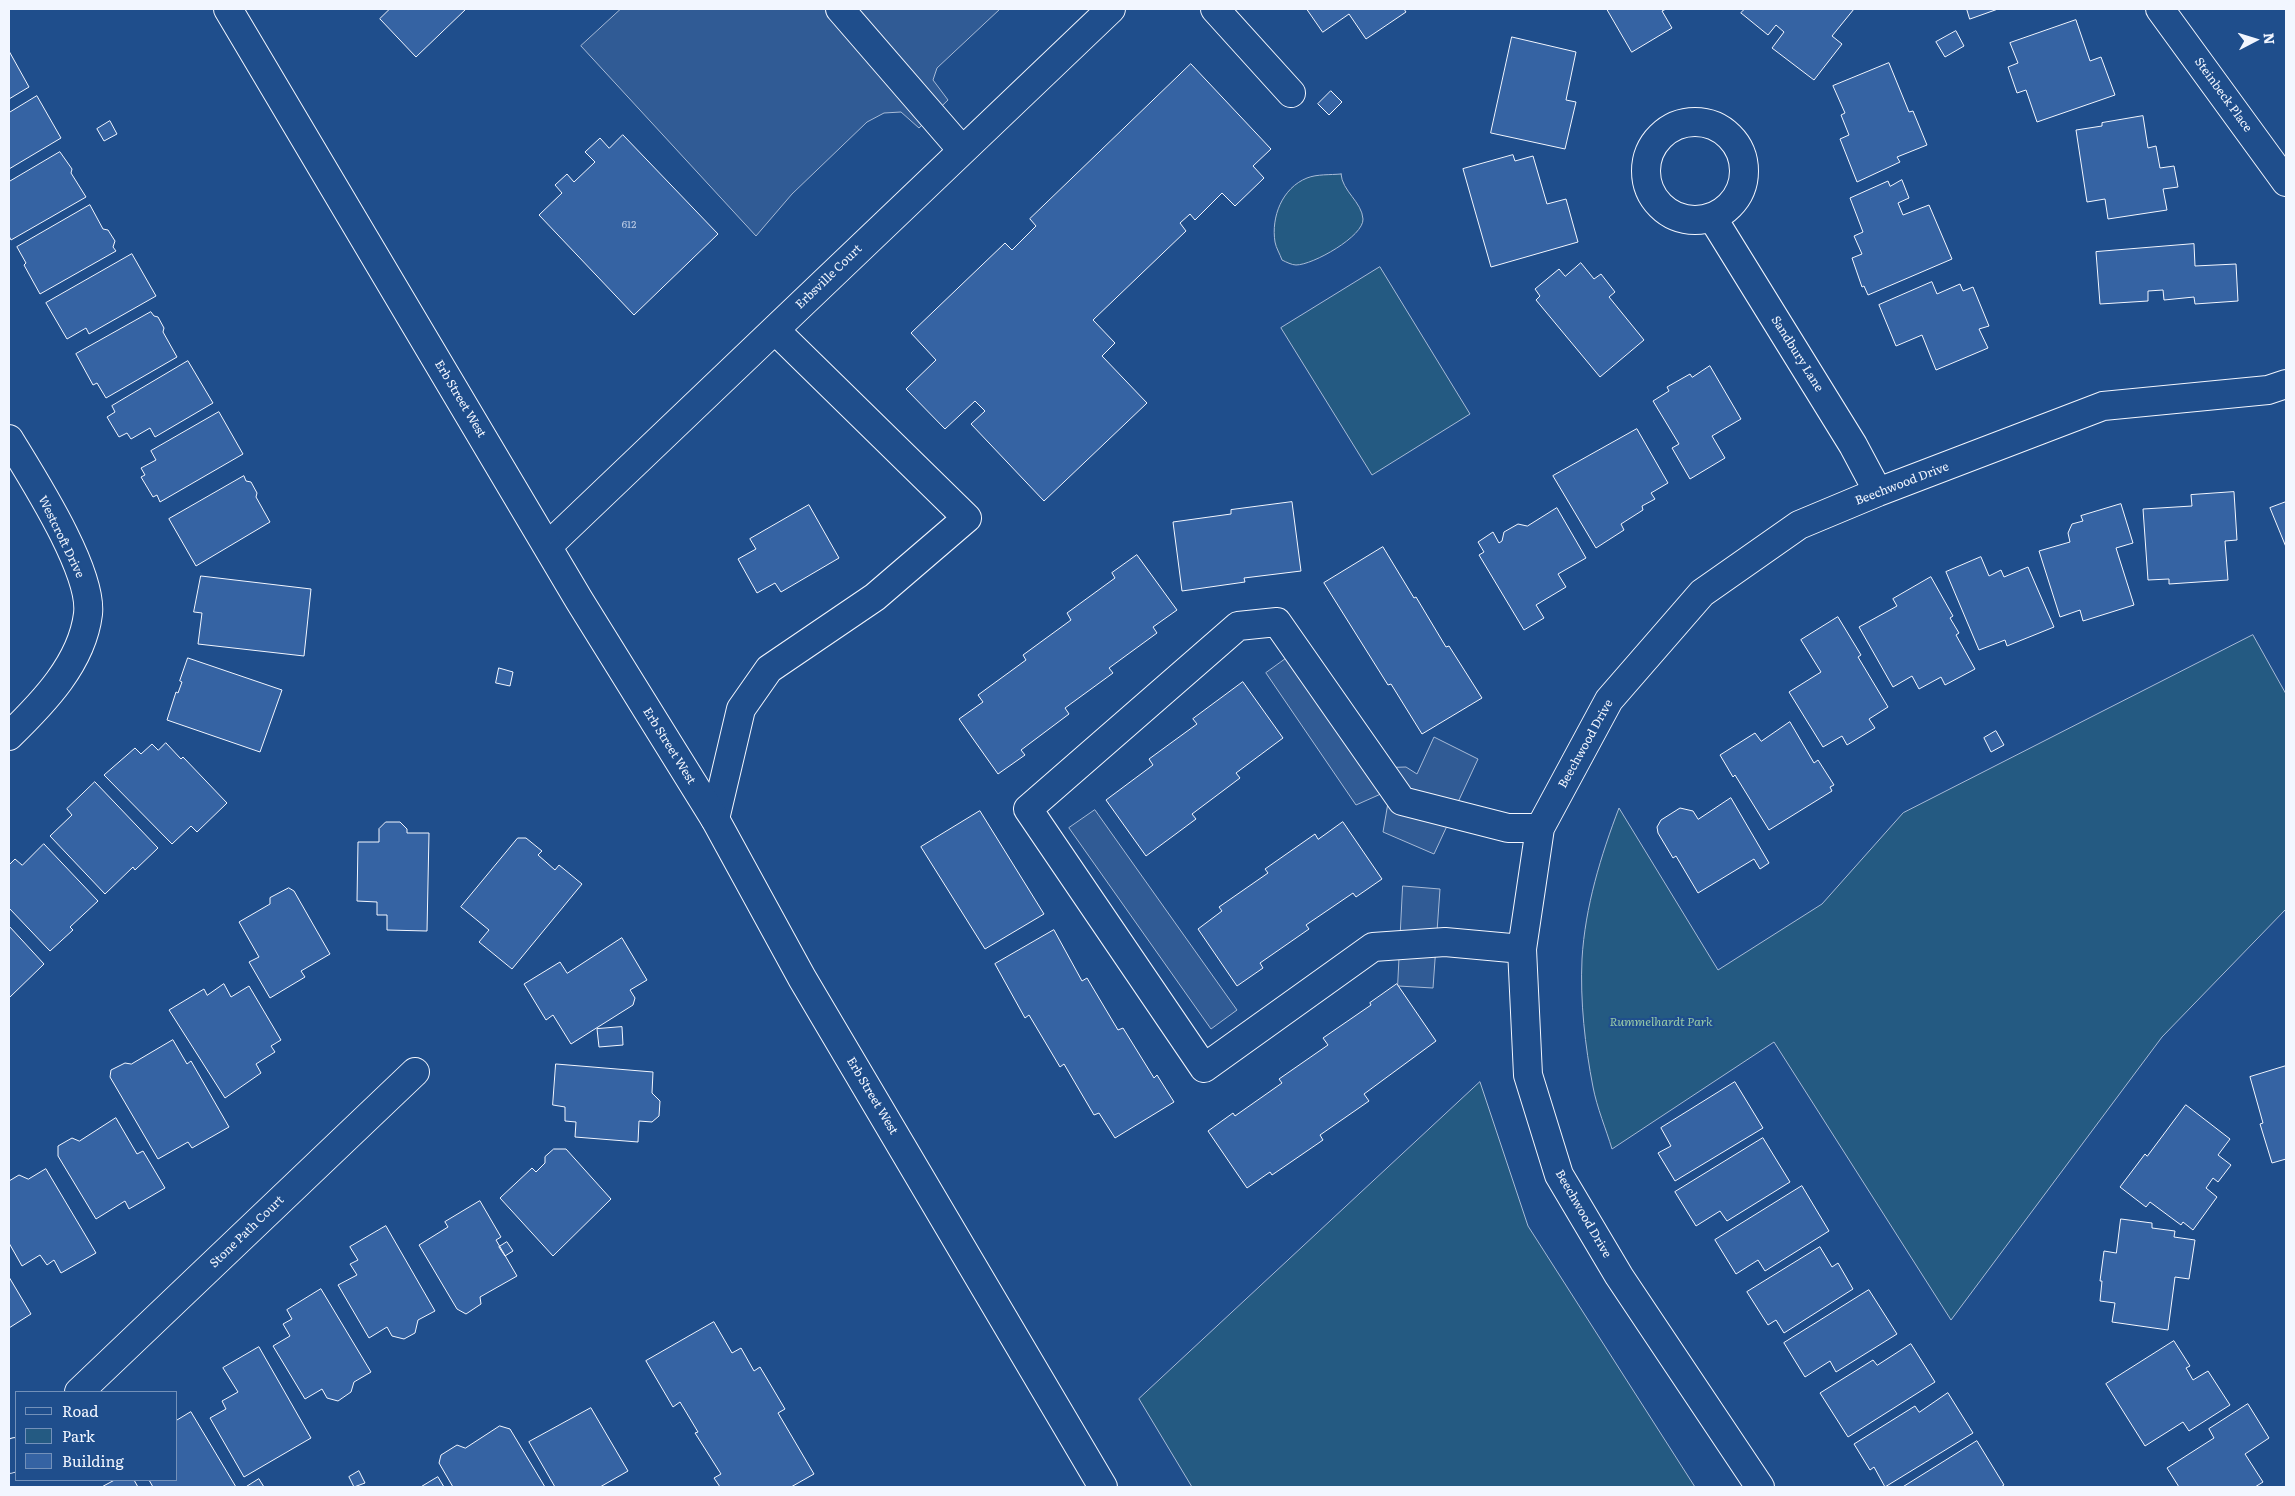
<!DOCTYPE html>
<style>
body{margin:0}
#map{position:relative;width:2295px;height:1496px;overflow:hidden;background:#1f4e8c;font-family:Literata,serif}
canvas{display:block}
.frame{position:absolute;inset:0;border:10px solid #f2f6ff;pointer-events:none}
.legend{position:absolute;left:15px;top:1391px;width:162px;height:90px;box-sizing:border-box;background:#1f4e8c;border:1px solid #7391ba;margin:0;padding:6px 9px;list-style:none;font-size:15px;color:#f2f6ff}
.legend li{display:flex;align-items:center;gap:10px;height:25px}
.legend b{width:25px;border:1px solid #7391ba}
.north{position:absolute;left:2230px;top:15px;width:50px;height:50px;-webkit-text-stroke:4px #1f4e8c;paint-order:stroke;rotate:85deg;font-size:14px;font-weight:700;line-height:20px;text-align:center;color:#f2f6ff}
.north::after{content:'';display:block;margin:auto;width:18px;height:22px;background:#f2f6ff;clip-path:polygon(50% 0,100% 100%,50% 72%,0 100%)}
</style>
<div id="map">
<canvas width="2295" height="1496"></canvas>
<div class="frame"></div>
<ul class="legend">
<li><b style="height:6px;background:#1f4e8c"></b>Road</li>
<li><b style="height:14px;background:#245a82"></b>Park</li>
<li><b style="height:14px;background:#3563a3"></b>Building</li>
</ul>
<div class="north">N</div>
</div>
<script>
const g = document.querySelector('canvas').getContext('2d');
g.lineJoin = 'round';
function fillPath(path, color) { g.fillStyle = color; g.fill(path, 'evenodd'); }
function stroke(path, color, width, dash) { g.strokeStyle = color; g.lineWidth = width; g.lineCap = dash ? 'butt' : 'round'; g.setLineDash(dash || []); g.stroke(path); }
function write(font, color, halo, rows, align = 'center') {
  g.font = font + ' Literata,serif'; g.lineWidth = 4; g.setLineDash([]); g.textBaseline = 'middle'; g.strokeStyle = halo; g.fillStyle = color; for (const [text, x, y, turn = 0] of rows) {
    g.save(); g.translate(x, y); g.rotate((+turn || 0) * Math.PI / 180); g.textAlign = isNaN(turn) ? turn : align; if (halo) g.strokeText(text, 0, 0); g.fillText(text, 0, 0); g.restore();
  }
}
const green = new Path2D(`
 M1341 174C1342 191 1362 202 1363 219 1364 236 1313 265 1296 265 1292 265 1286 262 1282 260 1280 254 1276 248 1275 242 1271 217 1282 188 1307 178 1317 174 1330 175 1341 174Z
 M1380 267 1470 414 1372 475 1281 328Z
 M2253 635 2286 694V909L2162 1037 1951 1320 1774 1042 1612 1149C1606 1129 1597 1108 1593 1087 1585 1046 1580 1001 1582 959 1585 907 1601 855 1619 808L1718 970 1822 904 1903 813Z
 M1480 1082 1528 1226 1695 1487H1192L1139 1399Z`);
fillPath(green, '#245a82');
stroke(green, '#a8bbd7', 1);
const parking = new Path2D(`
 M621 9H1000L937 68 933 80 948 100 919 128 901 112 884 113 867 122 792 194 756 236 581 46Z
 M1291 655 1372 768 1406 767 1417 774 1434 737 1478 759 1434 854 1383 832 1389 797 1383 793 1356 805 1266 673Z
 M1095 810 1237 1010 1211 1029 1069 828Z
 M1403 886 1440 889 1433 988 1398 986Z`);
fillPath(parking, '#305b95');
stroke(parking, '#a8bbd7', 1);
const building = new Path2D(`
 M390 9H466L416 57 380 19Z
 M1307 9H1404L1406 12 1366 39 1349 14 1323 32Z
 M1607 9H1666L1662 11 1672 28 1632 52Z
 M1745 9H1854L1832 36 1842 44 1814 80 1772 48 1784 32 1776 25 1768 35 1741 13Z
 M1967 9H1998L1970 19Z
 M2076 20 2090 61 2101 57 2115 95 2037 122 2026 90 2017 93 2008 67 2018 63 2010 43Z
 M1956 31 1964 46 1945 57 1936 42Z
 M1512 37 1576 52 1566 100 1576 102 1565 149 1491 133Z
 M9 51 29 87 9 99Z
 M1889 63 1909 112 1913 111 1927 145 1897 157 1900 162 1857 182 1840 139 1849 135 1841 115 1845 113 1833 86Z
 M1191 64 1271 149 1253 166 1264 178 1235 206 1222 193 1195 220 1190 214 1180 223 1186 231 1093 320 1115 343 1102 356 1147 403 1044 501 971 424 985 411 975 401 945 429 906 389 936 360 911 333 1005 243 1012 250 1036 226 1030 219Z
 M1331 91 1342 102 1329 115 1318 104Z
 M37 96 61 138 9 169V113Z
 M2143 116 2148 148 2156 146 2160 168 2174 166 2178 187 2163 189 2167 210 2108 219 2105 199 2087 202 2076 130 2102 126V123Z
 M110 121 117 134 104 141 97 129Z
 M623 135 718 234 634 315 539 215 562 193 555 185 567 174 574 182 595 162 585 152 600 138 609 148Z
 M60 152 72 169 71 173 86 197 11 240 9 236V182Z
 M1513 155 1515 161 1533 156 1547 204 1566 199 1578 242 1491 267 1463 169Z
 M1902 180 1909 198 1898 203 1903 215 1929 205 1952 259 1868 295 1864 286 1862 287 1852 258 1862 254 1854 236 1863 232 1850 198 1888 181 1890 186Z
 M90 205 103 229 108 230 115 241 113 247 116 251 40 294 24 265 26 263 17 247Z
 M2194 244 2195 266 2236 264 2238 301 2195 304 2194 297 2164 300 2163 290 2148 291V301L2100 304 2096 252Z
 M132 254 156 296 89 334 86 328 67 339 46 303Z
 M1581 263 1594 279 1601 274 1615 292 1609 297 1644 340 1600 377 1536 300 1540 296 1535 289 1559 269 1565 276Z
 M1932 282 1937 294 1960 284 1963 291 1973 287 1989 326 1979 329 1988 348 1936 370 1922 335 1896 346 1879 305Z
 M151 312 154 316 158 317 164 328 163 332 177 357 106 398 97 383 93 385 76 354Z
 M188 361 213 403 155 437 150 428 131 439 127 433 119 437 107 417 115 412 112 406Z
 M1710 366 1741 419 1712 436 1725 458 1690 479 1672 448 1679 444 1653 401 1669 391 1667 387 1690 374 1692 377Z
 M219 412 243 454 160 502 157 495 153 497 141 477 145 475 141 468 156 460 151 451Z
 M1637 429 1668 483 1651 493 1655 499 1642 506 1643 510 1621 524 1624 530 1596 548 1553 476Z
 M244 476 246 481 251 482 257 493 256 497 270 522 196 566 169 519Z
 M2234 492 2237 540 2225 541 2228 580 2169 584V579L2148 580 2143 509 2192 506 2191 495Z
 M1292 502 1301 571 1244 578 1245 582 1182 591 1173 522 1231 514V510Z
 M2286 502V547L2270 508Z
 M2121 504 2133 543 2116 548 2134 605 2083 621 2080 610 2060 617 2039 551 2070 542 2068 533 2072 524 2083 521 2081 516Z
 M809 505 839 558 781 592 775 583 757 593 738 559 756 549 750 539Z
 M1557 508 1586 558 1558 574 1566 587 1536 605 1544 618 1524 630 1479 555 1484 552 1478 542 1493 532 1499 543 1502 541 1504 532 1518 524 1527 526Z
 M1383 547 1414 598 1416 597 1446 647 1449 646 1482 698 1422 734 1391 684 1388 685 1324 583Z
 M1137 555 1177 610 1153 627 1157 633 1109 668 1113 673 1065 708 1069 714 1021 750 1025 755 998 774 959 719 983 702 978 695 1026 660 1023 655 1071 620 1067 613 1115 578 1112 573Z
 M1981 557 1989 576 2001 570 2004 577 2028 567 2054 627 2007 646 2005 640 1979 650 1946 572Z
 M201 576 311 589 304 656 198 644 202 613 194 612Z
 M1931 577 1953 616 1950 618 1959 633 1956 635 1975 669 1945 685 1941 677 1919 689 1912 676 1893 687 1859 627 1897 606 1893 599Z
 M1838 617 1861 655 1858 657 1888 707 1869 719 1875 728 1847 745 1842 736 1823 747 1789 692 1821 672 1801 640Z
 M188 658 282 690 260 752 167 720 176 692 178 693 182 682 180 681Z
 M499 668 513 672 510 686 496 683Z
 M1243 682 1283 738 1236 773 1240 778 1192 814 1196 819 1146 856 1106 800 1153 765 1149 759 1197 724 1193 719Z
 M1790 722 1814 763 1818 760 1834 785 1830 787 1832 791 1769 830 1735 775 1733 777 1720 755 1755 733 1761 741Z
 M1996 731 2004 745 1991 752 1984 738Z
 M166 743 181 759 183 757 227 803 197 832 191 826 172 844 104 775 135 748 141 754 152 744 158 750Z
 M95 782 158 848 135 870 133 867 105 894 50 836 72 815 67 809Z
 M1731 798 1769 863 1760 869 1754 859 1698 893 1676 856 1673 858 1658 833 1657 827 1661 820 1680 808 1693 811 1698 819Z
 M980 811 1044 914 985 949 921 847Z
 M386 822H400L407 829V833H429L427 931 387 930V915H377V902L357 901 358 842H379V829Z
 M1343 822 1382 879 1356 897 1353 893 1306 925 1309 929 1260 963 1263 968 1237 986 1198 929 1222 911 1219 907 1268 873 1265 869 1315 834 1318 839Z
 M518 838H526L542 851 538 855 555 870 559 865 582 884 512 969 479 942 489 930 461 907Z
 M44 844 98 901 70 927 73 930 50 951 9 908V865L15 859 22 865Z
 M289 888 294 891 330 954 301 971 305 977 270 998 249 962 259 957 239 922 270 904V898Z
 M9 926 44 964 9 998Z
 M1054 930 1082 981 1087 978 1118 1030 1123 1028 1154 1078 1157 1075 1174 1102 1115 1138 1099 1113 1094 1115 1064 1064 1060 1067 1029 1015 1025 1018 995 964Z
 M622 938 647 980 630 990 635 998 633 1005 571 1044 553 1015 546 1020 524 984 560 962 567 973Z
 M224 984 231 997 249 986 281 1040 271 1046 275 1052 256 1064 261 1073 225 1098 169 1010 204 989 207 995Z
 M1397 984 1436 1041 1364 1094 1369 1101 1320 1135 1323 1140 1272 1175 1270 1172 1247 1188 1208 1131 1233 1113 1235 1116 1282 1083 1279 1079 1328 1045 1323 1038 1371 1005 1370 1003Z
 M622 1027 623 1045 599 1047 597 1029Z
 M173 1040 187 1064 191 1061 229 1127 192 1148 188 1142 158 1159 110 1077 111 1070 125 1063 131 1064Z
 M556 1064 653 1072 652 1093 660 1101 659 1116 652 1122 639 1121 638 1142 575 1137 576 1122 565 1121V1107L553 1105Z
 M2286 1066V1159L2272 1163 2260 1124 2263 1123 2250 1077Z
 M1735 1082 1763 1128 1675 1181 1658 1153 1671 1146 1661 1128Z
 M2186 1105 2230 1139 2218 1155 2231 1165 2218 1182 2213 1178 2206 1188 2217 1197 2193 1230 2183 1222 2181 1225 2150 1202 2146 1207 2120 1187 2145 1154 2147 1156Z
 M116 1118 137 1154 143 1151 165 1188 129 1209 125 1201 96 1219 58 1156V1146L72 1138 79 1141Z
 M1763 1138 1790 1182 1727 1221 1720 1211 1696 1226 1675 1192Z
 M554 1149H566L611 1199 553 1256 500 1198 532 1168 536 1172 545 1163V1157Z
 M46 1169 96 1253 61 1273 54 1260 47 1265 40 1255 22 1266 9 1243V1181L19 1175 28 1179Z
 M1802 1186 1829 1231 1765 1271 1758 1260 1736 1274 1715 1240Z
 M480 1201 501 1237 496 1240 517 1276 480 1297 481 1304 466 1314 457 1309 419 1245 448 1227 445 1222Z
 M2121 1219 2152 1223V1228L2175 1231 2174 1237 2195 1240 2189 1279 2175 1277 2168 1330 2112 1322 2115 1303 2100 1301 2102 1281H2100L2104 1251 2116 1253Z
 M386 1226 435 1311 418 1320 415 1333 404 1339 392 1336 387 1327 369 1338 338 1285 357 1275 350 1264 358 1260 350 1247Z
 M507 1242 513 1251 505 1256 499 1247Z
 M1820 1247 1832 1267 1838 1263 1853 1289 1784 1333 1776 1320 1768 1325 1747 1292Z
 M9 1277 31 1314 9 1328Z
 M321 1289 371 1372 354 1382 351 1392 338 1401 327 1398 322 1389 305 1399 273 1346 290 1336 283 1324 292 1319 287 1310Z
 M1869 1290 1897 1334 1836 1372 1830 1361 1805 1377 1784 1343Z
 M714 1322 732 1353 741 1348 754 1371 760 1367 785 1409 778 1413 814 1474 791 1487H720L714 1478 721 1474 695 1433 698 1432 680 1402 673 1407 646 1361Z
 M2174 1341 2190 1366 2186 1368 2193 1380 2208 1371 2230 1405 2189 1431 2183 1422 2145 1446 2106 1384Z
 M1911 1344 1935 1382 1848 1437 1820 1393 1873 1360 1877 1365Z
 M259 1347 311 1438 244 1477 210 1418 226 1409 222 1401 238 1392 223 1368Z
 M1948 1393 1973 1433 1885 1487 1874 1467 1870 1470 1854 1444 1915 1406 1919 1412Z
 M2248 1404 2269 1438 2245 1454 2263 1482 2255 1487H2179L2167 1468 2214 1438 2209 1429Z
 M591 1408 628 1471 600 1487H555L529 1442Z
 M191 1412 236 1487H153L149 1480H176V1421Z
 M500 1426 510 1429 545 1487H453L439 1463 441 1455 457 1445 465 1448Z
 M1977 1441 2004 1485 2001 1487H1903Z
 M359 1471 365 1483 354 1487 349 1477Z
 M438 1477 444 1487H421Z
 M259 1479 264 1487H246Z
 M115 1480H134L138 1487H102Z`);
fillPath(building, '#3563a3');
stroke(building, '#f2f6ff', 1);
const minor = new Path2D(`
 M840 9 962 150
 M1215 9 1291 93
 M2160 9 2286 182
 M1646 171a49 49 0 1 1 98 0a49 49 0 1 1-98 0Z
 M1712 217 1853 445 1878 492
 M9 439C32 477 93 571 88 614 82 663 43 703 9 736
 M548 546 1111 9
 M715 819 741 709 769 669 875 597 967 518 775 330
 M1522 949 1445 942 1373 947 1204 1068 1028 809 1238 626 1277 622 1402 801 1508 828H1540
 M79 1392 415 1072
 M9 1459 16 1452
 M1760 1487 1619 1276 1559 1175 1528 1075 1522 949 1540 828 1609 700 1702 593 1799 525 1878 492 2103 406 2268 390 2286 384`);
const major = new Path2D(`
 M228 9 579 600 715 819 802 978 1103 1487`);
stroke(minor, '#f2f6ff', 30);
stroke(major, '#f2f6ff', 30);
stroke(minor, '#1f4e8c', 28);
stroke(major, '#1f4e8c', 28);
write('10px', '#c3d1e8', null, [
 ["612",629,225]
]);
write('12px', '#f2f6ff', '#1f4e8c', [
 ["Steinbeck Place",2223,95,54],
 ["Erbsville Court",829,277,-44],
 ["Sandbury Lane",1797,354,58],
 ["Erb Street West",460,399,59],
 ["Beechwood Drive",1902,484,-21],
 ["Westcroft Drive",61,537,64],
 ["Beechwood Drive",1586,744,-61],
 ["Erb Street West",669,746,58],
 ["Erb Street West",872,1096,59],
 ["Beechwood Drive",1583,1214,60],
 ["Stone Path Court",247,1232,-44]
]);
write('italic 12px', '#97c8a6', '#1f4e8c', [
 ["Rummelhardt Park",1661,1022]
]);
</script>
